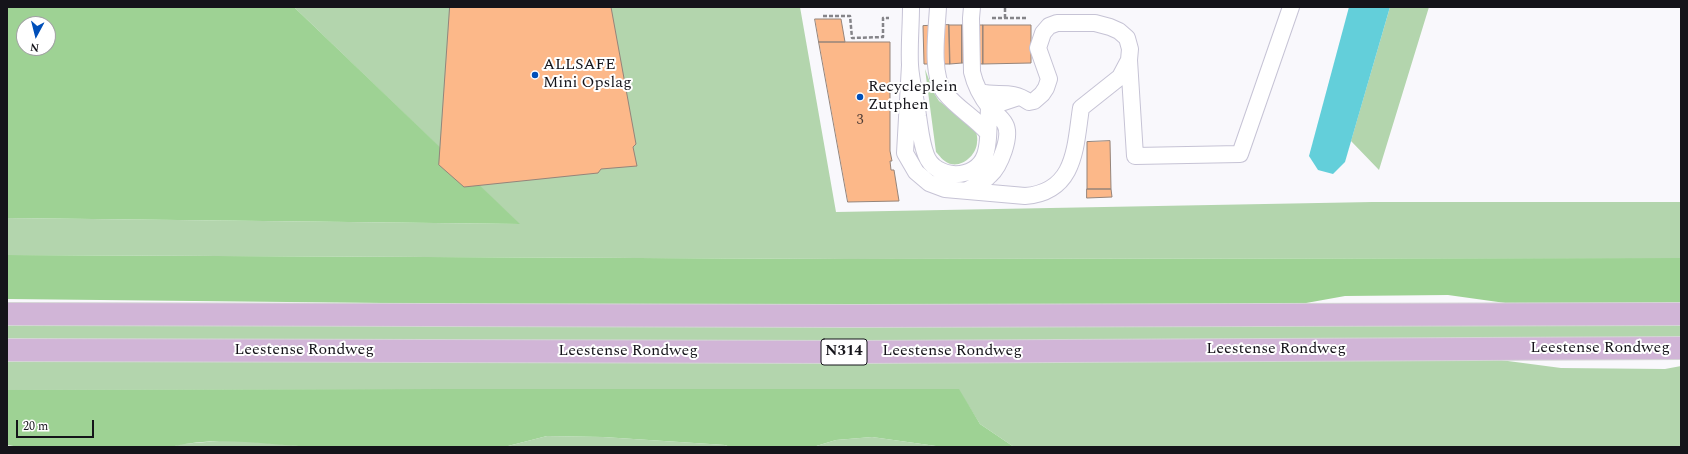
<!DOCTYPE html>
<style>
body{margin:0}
#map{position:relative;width:1688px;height:454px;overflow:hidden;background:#f9f8fc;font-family:Spectral,serif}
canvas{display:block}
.frame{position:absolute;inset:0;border:8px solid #15141a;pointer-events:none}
.north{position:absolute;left:16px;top:16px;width:40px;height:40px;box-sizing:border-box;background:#fff;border:1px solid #a1a1a3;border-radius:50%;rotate:187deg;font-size:11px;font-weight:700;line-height:16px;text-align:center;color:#15141a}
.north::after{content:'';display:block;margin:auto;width:14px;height:18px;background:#004fb9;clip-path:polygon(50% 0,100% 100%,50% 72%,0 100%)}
.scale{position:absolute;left:16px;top:420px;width:78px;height:18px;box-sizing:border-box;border:2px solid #15141a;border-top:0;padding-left:5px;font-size:12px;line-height:14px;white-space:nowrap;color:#15141a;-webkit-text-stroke:3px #fff;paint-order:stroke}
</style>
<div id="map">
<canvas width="1688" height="454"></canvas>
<div class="frame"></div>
<div class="north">N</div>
<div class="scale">20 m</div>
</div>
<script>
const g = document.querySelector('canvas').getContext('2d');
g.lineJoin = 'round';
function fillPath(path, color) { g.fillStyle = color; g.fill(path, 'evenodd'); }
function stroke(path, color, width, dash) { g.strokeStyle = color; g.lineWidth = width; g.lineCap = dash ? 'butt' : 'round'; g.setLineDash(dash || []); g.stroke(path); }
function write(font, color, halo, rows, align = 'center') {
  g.font = font + ' Spectral,serif'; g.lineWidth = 4; g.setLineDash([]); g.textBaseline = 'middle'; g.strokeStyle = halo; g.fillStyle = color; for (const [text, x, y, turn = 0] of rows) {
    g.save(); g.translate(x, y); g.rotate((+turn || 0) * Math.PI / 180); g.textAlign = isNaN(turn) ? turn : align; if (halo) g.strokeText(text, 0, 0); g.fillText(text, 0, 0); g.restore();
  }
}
fillPath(new Path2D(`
 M294 7H800L836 212 1372 202H1681V258L846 259 7 255V218L519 224Z
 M1390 7H1429L1379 170 1351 141Z
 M925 69 934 93 939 101 976 129C976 133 978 138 977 142 977 155 961 169 948 163 943 161 939 155 936 152Z
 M1681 320V340L676 343 7 341V321Z
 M7 358H1485L1561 368 1665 369 1681 366V447H1014L980 424 958 389 7 390Z
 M547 436 603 437 725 445 730 447H493L508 446Z
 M872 437 943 447H813L836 440Z
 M232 440 315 447H170L181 444Z`), '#b3d5ad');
fillPath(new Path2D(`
 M7 7H294L520 224 7 218ZM24 24H48V48H24Z
 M7 255 847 259 1681 258V305L1527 306 1448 295 1345 296 1284 307 849 308 7 299Z
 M441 389H959L980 424 1014 447H943L872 437 836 440 813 447H730L725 445 603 437 547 436 508 446 493 447C434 447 375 449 316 447 267 445 218 435 170 447H20L7 445V390Z`), '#9ed294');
fillPath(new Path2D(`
 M1349 7H1390L1345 162 1333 174 1318 170 1309 156Z`), '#63cfda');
const building = new Path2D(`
 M450 7H611L636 144 633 147 637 166 601 169 598 173 464 187 439 165Z
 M815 19H841L845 42H819Z
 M949 25H962V63L950 64Z
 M949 25 950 64H924L923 26Z
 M962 25H983V64L962 63Z
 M983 25H1031V63L983 64Z
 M819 42H890V151L892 161H890L891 170H894L899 201 848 202Z
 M1110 141 1111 189H1087V142Z
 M1087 189H1111L1112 197 1087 198Z`);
fillPath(building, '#fcb889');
stroke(building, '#95847a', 1);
const service = new Path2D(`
 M911 7C911 26 909 46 910 65 911 82 916 99 918 116 920 128 921 142 926 155 935 180 976 181 985 155 990 142 988 122 989 107L1019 97
 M938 7C937 29 930 75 945 93 957 108 975 118 988 133
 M1129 60 1135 156 1240 154 1291 7
 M910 65 905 153 916 172 929 183 945 189 1025 196C1076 192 1075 147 1081 108L1120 77 1129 60 1130 49 1127 38 1119 31 1110 27 1095 23H1057L1049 26 1043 33 1038 48 1049 79 1046 88 1042 94 1034 101 1029 102C1011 89 998 97 980 92
 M967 190C975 186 984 182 990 175 1000 166 1012 136 1005 124 1002 118 995 113 990 108 982 98 975 85 972 72L971 18 972 7`);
const primary = new Path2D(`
 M7 314 854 316 1681 314
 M7 350 854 352 1681 348`);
stroke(service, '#c6c3d5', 18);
stroke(primary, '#d5d5d6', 24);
stroke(new Path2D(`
 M823 16H850L852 38 883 37V18H889
 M992 18H1027
 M1005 18V7`), '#858489', 2.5, [4, 2]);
stroke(service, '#fff', 16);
stroke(primary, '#d1b5d7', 22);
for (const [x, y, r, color] of [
 [535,75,4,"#004fb9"],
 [860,97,4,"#004fb9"]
]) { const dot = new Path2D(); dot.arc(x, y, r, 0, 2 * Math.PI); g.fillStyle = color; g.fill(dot); stroke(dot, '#fff', 1.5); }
write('14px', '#4f3d36', null, [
 ["3",860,121]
]);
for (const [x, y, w] of [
 [844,352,46]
]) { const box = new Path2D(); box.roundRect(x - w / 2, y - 13, w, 26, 3); g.fillStyle = '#fff'; g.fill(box); stroke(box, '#15141a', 1); }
write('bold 15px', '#15141a', null, [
 ["N314",844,352]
]);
write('16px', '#15141a', '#fff', [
 ["ALLSAFE",543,66],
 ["Mini Opslag",543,84],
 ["Recycleplein",868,88],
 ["Zutphen",868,106]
], 'left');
write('16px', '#15141a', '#fff', [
 ["Leestense Rondweg",1600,349],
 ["Leestense Rondweg",1276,350],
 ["Leestense Rondweg",304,351],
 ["Leestense Rondweg",628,352],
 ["Leestense Rondweg",952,352]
]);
</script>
